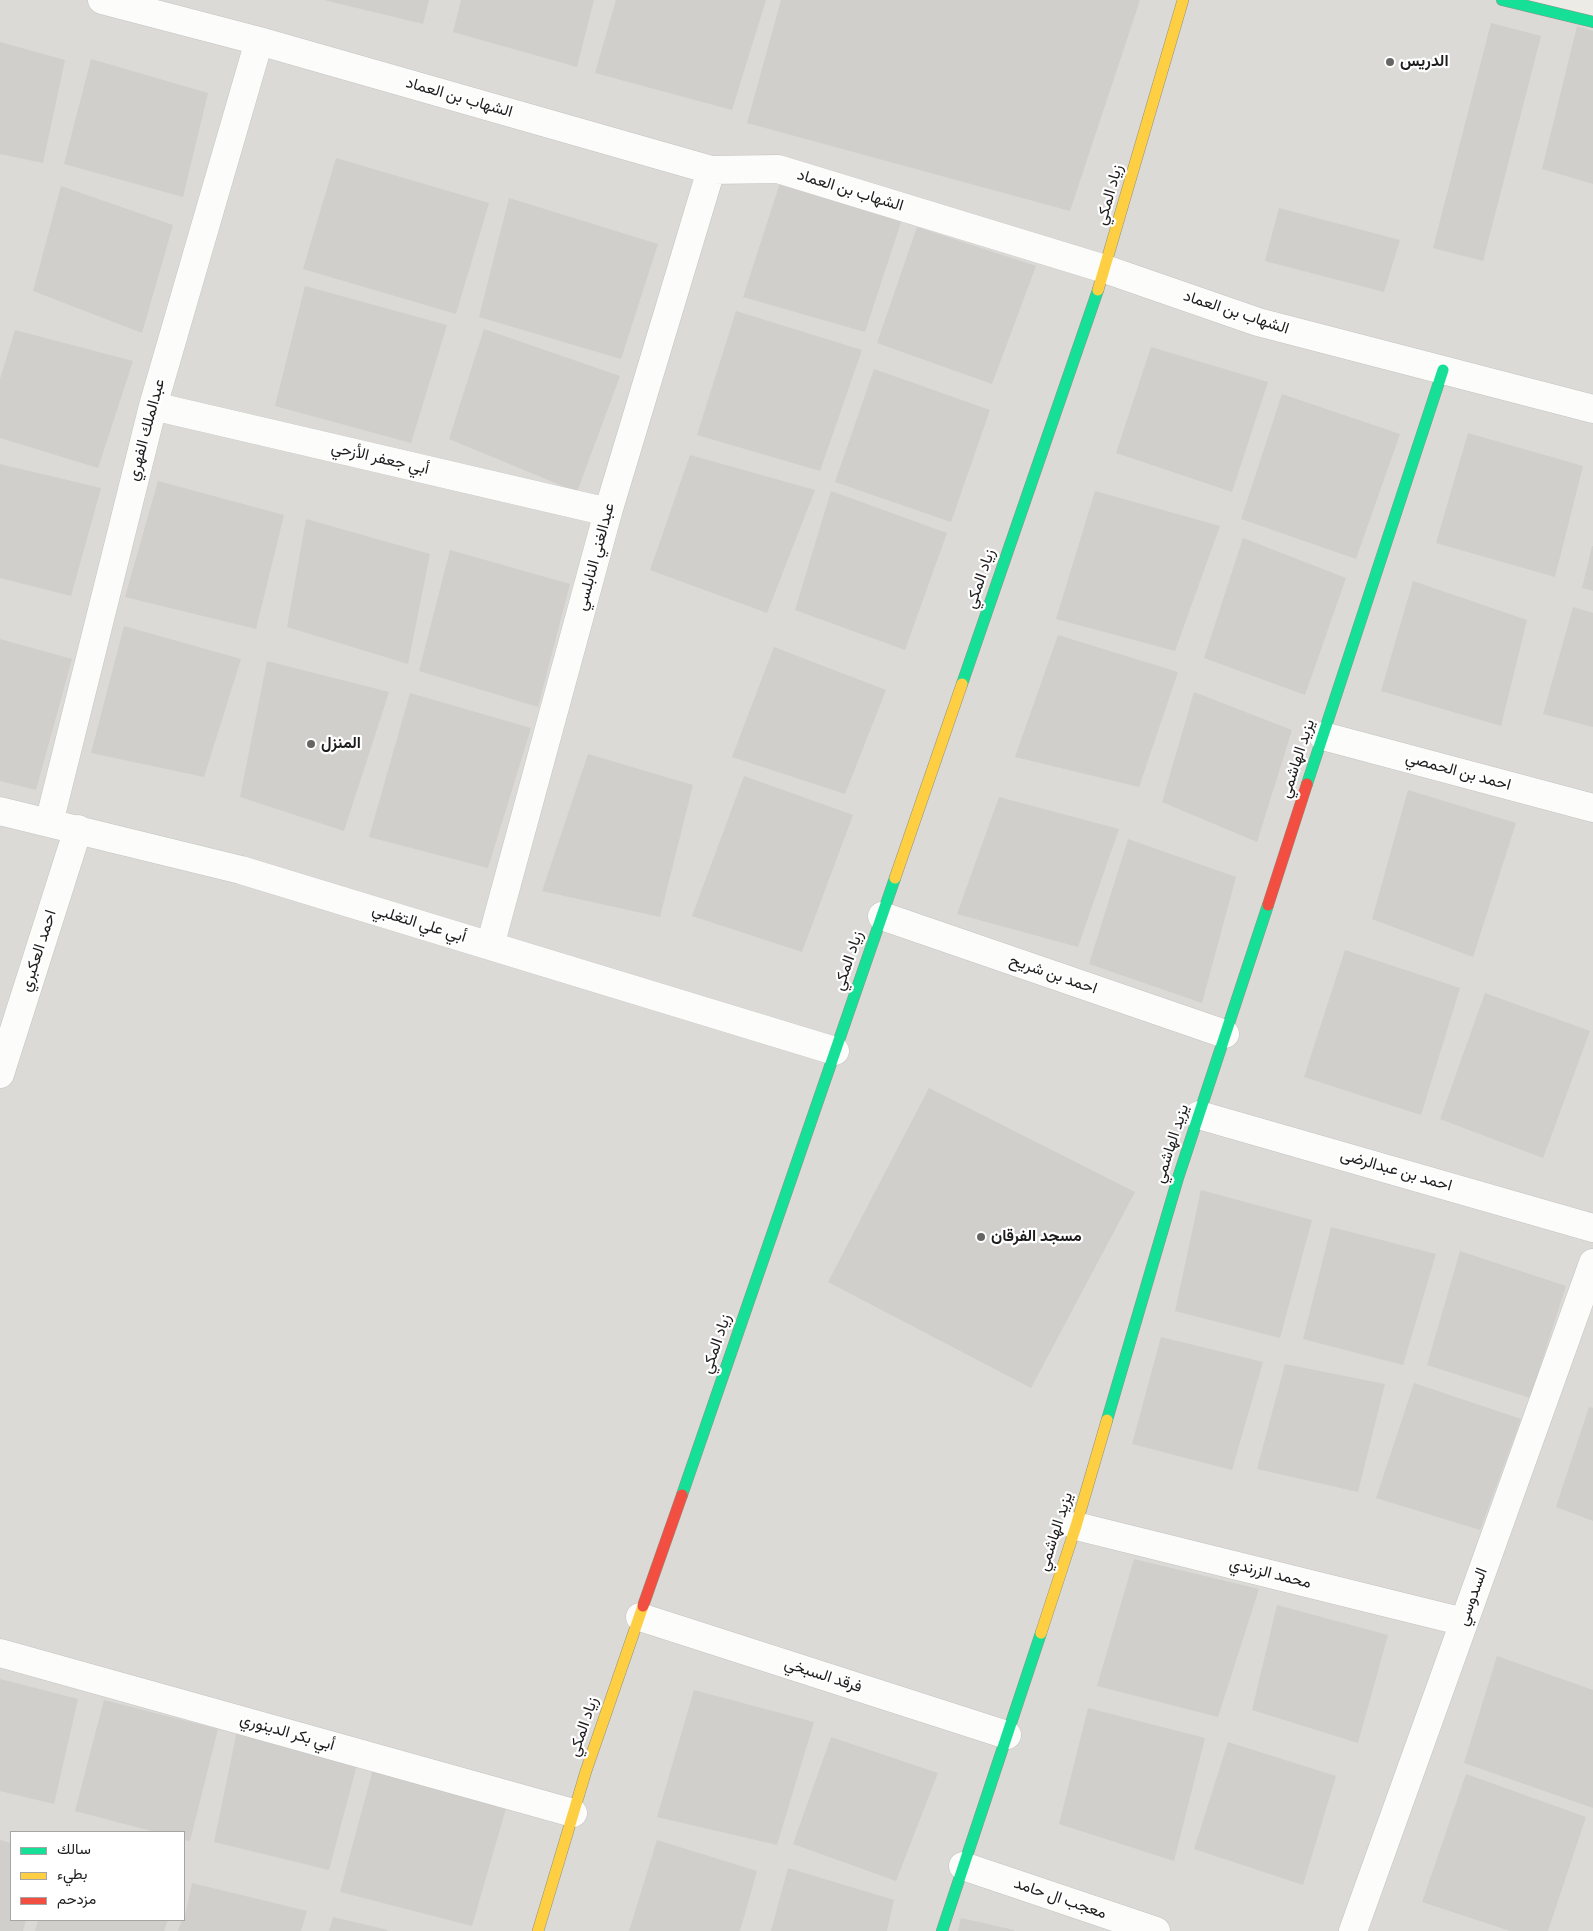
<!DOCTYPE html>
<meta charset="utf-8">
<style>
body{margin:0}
#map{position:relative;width:1593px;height:1931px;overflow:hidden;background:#ecebe6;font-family:"Roboto Condensed",Vazirmatn,sans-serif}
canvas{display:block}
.legend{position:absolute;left:10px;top:1831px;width:175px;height:90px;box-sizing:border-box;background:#fff;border:1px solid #a5a5a5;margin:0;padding:6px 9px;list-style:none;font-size:15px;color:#1d1d1d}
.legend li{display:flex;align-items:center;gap:10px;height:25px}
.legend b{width:25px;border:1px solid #a5a5a5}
</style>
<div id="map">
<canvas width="1593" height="1931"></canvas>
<ul class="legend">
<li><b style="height:6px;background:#16e098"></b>سالك</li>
<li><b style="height:6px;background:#ffcf43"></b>بطيء</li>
<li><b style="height:6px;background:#f24e42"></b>مزدحم</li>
</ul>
</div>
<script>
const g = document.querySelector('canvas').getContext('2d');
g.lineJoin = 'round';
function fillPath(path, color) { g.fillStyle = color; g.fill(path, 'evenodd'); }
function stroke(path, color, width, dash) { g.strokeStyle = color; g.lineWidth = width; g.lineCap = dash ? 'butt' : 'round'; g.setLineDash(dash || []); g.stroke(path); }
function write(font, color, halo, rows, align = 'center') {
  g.font = font + ' "Roboto Condensed",Vazirmatn,sans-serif'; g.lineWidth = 4.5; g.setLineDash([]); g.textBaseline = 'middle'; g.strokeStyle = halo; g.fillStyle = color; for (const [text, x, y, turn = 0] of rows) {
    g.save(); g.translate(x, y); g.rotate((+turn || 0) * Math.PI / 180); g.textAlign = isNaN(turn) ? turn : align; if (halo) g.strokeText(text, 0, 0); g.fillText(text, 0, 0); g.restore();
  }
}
fillPath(new Path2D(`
 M0 0H1508L1593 23V1931H0ZM11 1832H184V1920H11Z`), '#dbdad7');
fillPath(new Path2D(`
 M324 0H429L423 24Z
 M461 0H594L577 67 453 32Z
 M616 0H766L732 110 595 73Z
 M781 0H1140L1070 211 747 123Z
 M1491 23 1541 36 1483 261 1433 248Z
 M1577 26 1593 31V184L1542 169Z
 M0 42 65 60 43 163 0 154Z
 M91 59 208 93 183 197 64 164Z
 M336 158 489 203 456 314 303 269Z
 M780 183 902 219 865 332 743 297Z
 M61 186 173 225 142 333 33 291Z
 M509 198 658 244 621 359 479 317Z
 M1279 208 1400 240 1384 292 1265 261Z
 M917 227 1036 266 992 384 877 343Z
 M305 286 447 325 411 443 275 406Z
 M736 311 862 350 820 471 697 435Z
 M484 329 620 376 577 492 449 439Z
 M15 330 133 361 98 468 0 438V379Z
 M1151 347 1268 382 1232 492 1116 453Z
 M874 369 990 410 951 522 835 482Z
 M1282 394 1400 434 1356 559 1241 519Z
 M1468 433 1583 466 1555 577 1436 543Z
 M690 455 815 490 767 613 650 570Z
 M0 464 101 488 71 596 0 578Z
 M158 481 284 515 256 629 125 597Z
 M831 491 947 533 905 650 795 610Z
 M1095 491 1220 526 1175 651 1056 619Z
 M306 519 430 554 408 664 287 627Z
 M1243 538 1346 578 1305 695 1204 658Z
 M1592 546H1593V591L1582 588Z
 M450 550 570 584 538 707 419 671Z
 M1413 581 1527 620 1501 726 1381 691Z
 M1573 607 1593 613V727L1543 714Z
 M124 626 241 659 204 777 91 753Z
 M1058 635 1178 672 1139 787 1015 757Z
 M0 639 72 659 36 790 0 781Z
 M774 647 886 690 845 794 732 757Z
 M267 661 389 692 344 831 240 797Z
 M1194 692 1292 730 1257 842 1162 802Z
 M410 693 531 728 488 868 369 837Z
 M588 754 693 785 660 917 542 891Z
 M744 776 853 815 802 952 692 916Z
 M1408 790 1516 823 1473 957 1372 919Z
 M999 797 1119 829 1078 947 957 914Z
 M1128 839 1236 877 1202 1003 1089 964Z
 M1345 950 1460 988 1421 1115 1304 1077Z
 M1485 993 1590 1031 1543 1158 1440 1119Z
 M929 1088 1135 1192 1031 1388 828 1282Z
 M1201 1190 1312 1220 1280 1338 1175 1311Z
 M1331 1227 1436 1254 1403 1365 1303 1339Z
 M1460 1251 1566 1286 1530 1398 1427 1365Z
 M1161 1337 1263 1362 1232 1470 1132 1444Z
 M1285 1364 1385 1384 1358 1492 1257 1469Z
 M1414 1383 1521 1419 1480 1530 1376 1498Z
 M1589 1407 1593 1408V1521L1556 1507Z
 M1134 1559 1259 1589 1218 1717 1097 1686Z
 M1277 1605 1388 1635 1358 1743 1252 1710Z
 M1497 1656 1593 1690V1808L1464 1763Z
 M0 1679 78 1699 54 1804 0 1791Z
 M694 1690 814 1722 777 1845 657 1817Z
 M104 1700 218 1729 190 1841 184 1840V1832H155L75 1811Z
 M1088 1708 1205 1738 1174 1861 1059 1824Z
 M237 1731 358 1761 329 1870 214 1842Z
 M831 1737 938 1773 896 1881 793 1844Z
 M1228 1742 1336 1776 1303 1885 1194 1849Z
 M373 1769 507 1805 472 1926 340 1892Z
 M1466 1774 1586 1817 1548 1931H1510L1422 1902Z
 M0 1840 11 1843V1920H26L23 1931H0Z
 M657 1840 757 1871 740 1931H629Z
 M788 1868 894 1900 887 1931H771Z
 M192 1883 307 1911 301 1931H178L182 1920H184Z
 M333 1917 388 1930 387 1931H329Z
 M961 1918 1014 1930V1931H958Z
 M38 1920H168L164 1931H35Z`), '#d0cfcb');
const street = new Path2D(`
 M102 0 259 41 711 170 778 169 1105 269 1258 322 1593 409
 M153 406 608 512
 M1323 736 1593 808
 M0 811 241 870 835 1051
 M49 823 153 406 259 41
 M882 916 1225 1034
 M490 946 608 512 711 170
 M0 1074 78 829
 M1199 1115 1593 1228
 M1076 1526 1464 1622
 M640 1617 1007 1735
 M0 1653 573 1813
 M963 1866 1156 1931
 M1353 1931 1593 1263`);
const fast = new Path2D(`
 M1502 0 1593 22
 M962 684 1098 290
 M1307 784 1443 370
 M1107 1420 1178 1178 1268 905
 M682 1495 895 878
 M942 1931 1041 1633`);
const slow = new Path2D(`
 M1098 290 1183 0
 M895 878 962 684
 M1041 1633 1076 1526 1107 1420
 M538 1931 586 1771 643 1606`);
const jam = new Path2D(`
 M1268 905 1307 784
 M643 1606 682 1495`);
stroke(street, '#c4c4c2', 29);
stroke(fast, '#919480', 12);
stroke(slow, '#919480', 12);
stroke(jam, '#919480', 12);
stroke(street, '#fcfcfb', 28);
stroke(fast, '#16e098', 11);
stroke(slow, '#ffcf43', 11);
stroke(jam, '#f24e42', 11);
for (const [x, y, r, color] of [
 [1390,62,5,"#656563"],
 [311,744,5,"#656563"],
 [981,1237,5,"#656563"]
]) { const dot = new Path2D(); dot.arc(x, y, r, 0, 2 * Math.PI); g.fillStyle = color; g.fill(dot); stroke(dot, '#fff', 2); }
write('bold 16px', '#1d1d1d', '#fff', [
 ["الدريس",1400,62],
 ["المنزل",321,744],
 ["مسجد الفرقان",991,1237]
], 'left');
write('16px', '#1d1d1d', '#fff', [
 ["الشهاب بن العماد",459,98,16],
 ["الشهاب بن العماد",850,191,17],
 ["زياد المكي",1110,195,-74],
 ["الشهاب بن العماد",1236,313,18],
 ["عبدالملك الفهري",147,430,-75],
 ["أبي جعفر الأزحي",380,459,13],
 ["عبدالغني النابلسي",596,557,-75],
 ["زياد المكي",981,579,-71],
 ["يزيد الهاشمي",1298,759,-72],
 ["احمد بن الحمصي",1458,772,15],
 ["أبي علي التغلبي",419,924,17],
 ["احمد العكبري",39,951,-72],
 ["زياد المكي",849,961,-71],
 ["احمد بن شريح",1053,975,19],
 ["يزيد الهاشمي",1172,1144,-72],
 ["احمد بن عبدالرضى",1396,1171,16],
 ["زياد المكي",717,1344,-71],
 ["يزيد الهاشمي",1056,1532,-72],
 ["محمد الزرندي",1270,1574,14],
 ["السدوسي",1473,1597,-70],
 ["فرقد السبخي",823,1676,18],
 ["زياد المكي",584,1727,-71],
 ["أبي بكر الدينوري",287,1733,16],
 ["معجب ال حامد",1060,1899,19]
]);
</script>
